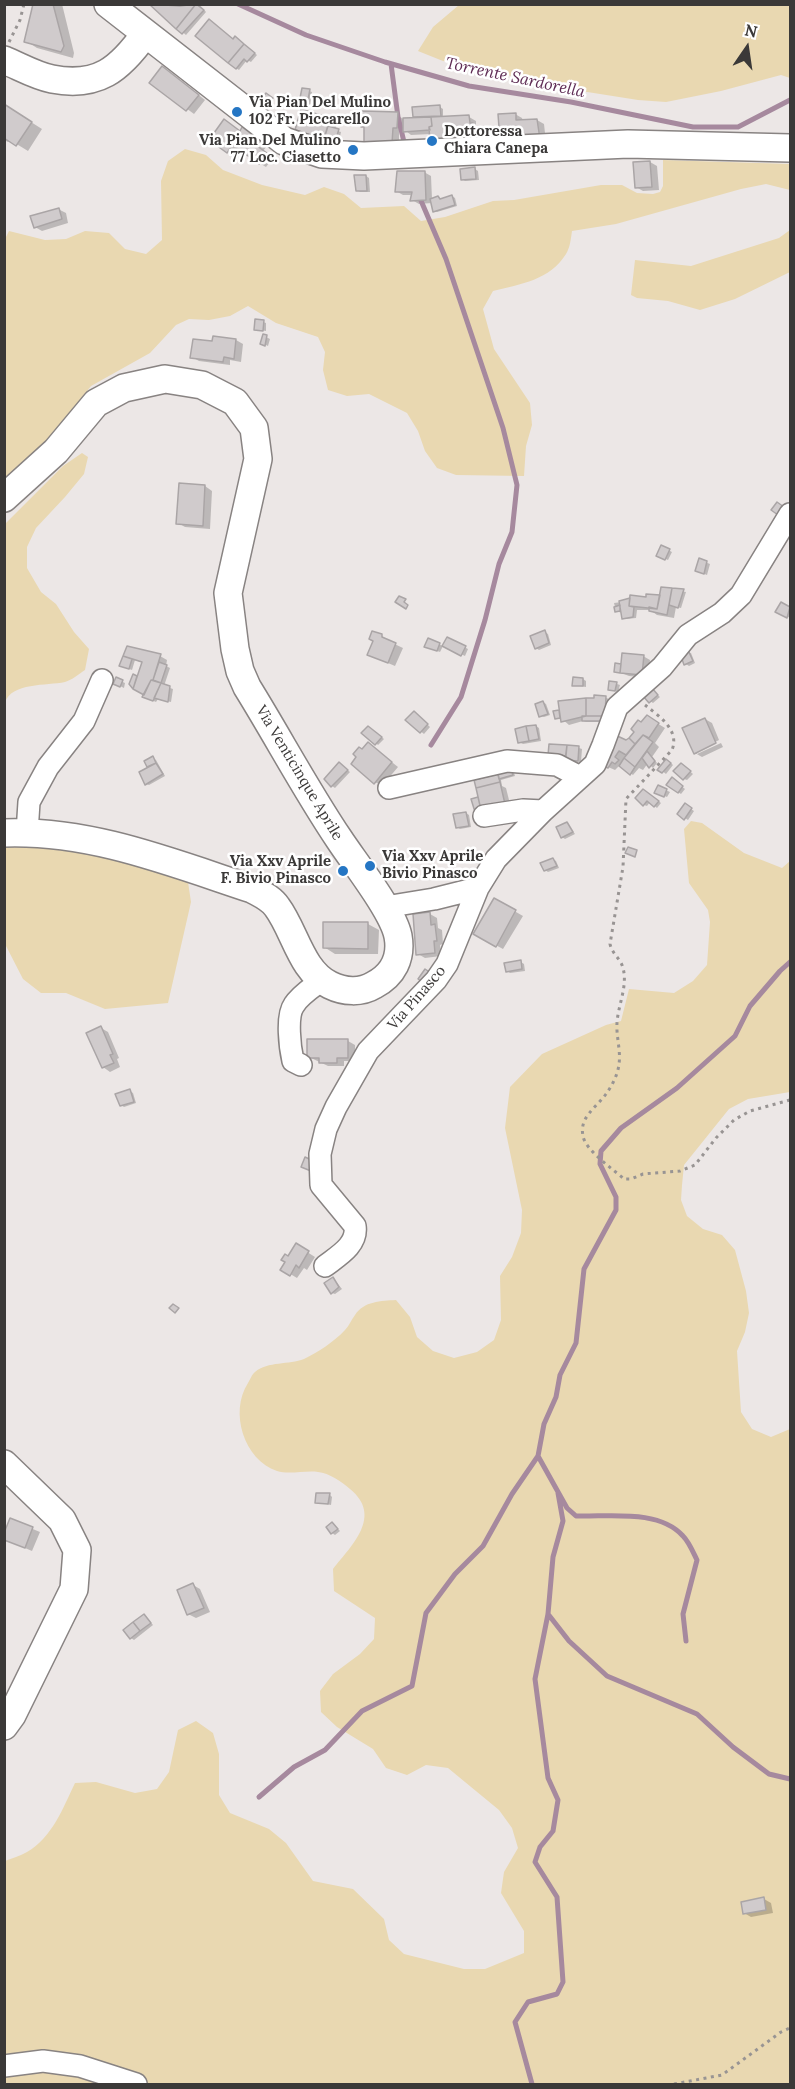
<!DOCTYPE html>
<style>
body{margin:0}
#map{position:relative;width:795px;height:2089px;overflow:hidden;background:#ece7e6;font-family:Lora,serif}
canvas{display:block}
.frame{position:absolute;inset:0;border:6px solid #3b3938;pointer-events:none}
.north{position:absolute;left:717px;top:18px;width:60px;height:60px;-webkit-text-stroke:4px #fff;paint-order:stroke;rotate:13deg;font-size:16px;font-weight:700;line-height:24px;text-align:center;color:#3b3938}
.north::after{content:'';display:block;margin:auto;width:21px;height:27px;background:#3b3938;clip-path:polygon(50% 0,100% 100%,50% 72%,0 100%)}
</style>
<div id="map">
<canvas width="795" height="2089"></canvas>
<div class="frame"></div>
<div class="north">N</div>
</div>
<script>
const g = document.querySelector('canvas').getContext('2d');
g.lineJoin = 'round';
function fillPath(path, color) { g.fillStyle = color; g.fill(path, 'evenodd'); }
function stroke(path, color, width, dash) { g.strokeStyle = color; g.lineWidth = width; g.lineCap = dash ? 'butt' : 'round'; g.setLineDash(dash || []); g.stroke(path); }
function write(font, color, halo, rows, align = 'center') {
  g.font = font + ' Lora,serif'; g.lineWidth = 5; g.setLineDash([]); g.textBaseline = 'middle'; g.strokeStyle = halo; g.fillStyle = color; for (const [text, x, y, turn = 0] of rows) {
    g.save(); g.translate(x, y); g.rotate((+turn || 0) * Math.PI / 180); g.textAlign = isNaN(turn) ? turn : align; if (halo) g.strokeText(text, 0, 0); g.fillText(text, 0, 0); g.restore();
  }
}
fillPath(new Path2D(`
 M459 5H790V78L781 75 721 91 666 102 638 100 581 91 443 61 418 51 433 27Z
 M185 149 206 155 223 170 262 185 305 195 324 187 344 194 361 208 404 206 421 221 445 217 493 201 514 200 601 185H622L637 193 653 194 660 192 663 186V160L790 164V190L766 184 741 189 616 224 572 231C571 238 570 248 566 254 550 280 521 284 493 291L483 309 494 349 530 403 532 425 526 446 524 476 456 475 437 468 425 451 418 431 407 413 369 394 347 396 328 390 323 370 325 352 318 337 276 323 248 306 230 316 209 320 189 319 176 325 150 353 91 386 35 457 5 485V239L9 231 45 240 66 239 85 231 109 233 125 249 146 254 162 240 161 181 168 161Z
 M790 230V272L735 299 700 310 668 301 637 298 631 295 635 260 691 266 779 238Z
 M82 453 88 457 84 474 65 497 36 528 27 547V568L41 592 56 604 74 632 89 649 85 670C79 674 72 680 65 682 47 686 11 682 5 703V524L63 466Z
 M691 821 702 823 744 853 782 868 790 861V1092L748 1099 729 1109 684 1165 682 1185 681 1200 687 1216 703 1229 722 1235 735 1250 746 1291 749 1313 745 1332 737 1351 741 1412 752 1429 771 1437 790 1429V1742L789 1746 790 1764V2084H5V1861C12 1858 20 1856 27 1852 52 1838 63 1808 75 1783L96 1782 135 1793 157 1789 169 1772 178 1730 196 1721 213 1733 219 1754V1795L230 1813 269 1829 286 1843 313 1881 353 1889 384 1919 389 1940 404 1954 464 1969H485L524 1953V1931L501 1893 504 1872 518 1848 512 1828 499 1810 448 1768 426 1765 407 1775 386 1768 373 1749 337 1727 321 1712 320 1691 333 1674 360 1654 374 1639 375 1618 334 1591 333 1569C352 1545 383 1516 350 1489 342 1482 329 1473 318 1472 306 1470 289 1475 277 1471 244 1460 229 1412 248 1383 250 1380 252 1374 255 1372 268 1361 289 1365 304 1359 318 1352 334 1342 345 1330 349 1326 351 1320 355 1315 364 1301 381 1301 396 1300L410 1317 417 1337 433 1351 454 1358 477 1352 494 1340 501 1320 500 1276 512 1257 521 1233 522 1210 505 1128 510 1087 542 1054 606 1025 621 1021 629 989 674 993 693 981 707 965 710 922 708 910 689 883 684 829Z
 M48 845 100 852 188 882 191 902 168 1003 105 1009 66 993H41L23 979 5 944 4 847Z`), '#e9d8b1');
fillPath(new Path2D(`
 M35 4H62L74 53 73 58 37 48 26 41Z
 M151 4H180L182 7 184 4H199L206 12 186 35Z
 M210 21 234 40 236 38 242 42 257 55 251 62 247 60 239 70 236 68Z
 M170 72 205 100 194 114 151 82Z
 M309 91 312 92 310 105 304 104Z
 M4 105 42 129 28 151 10 140 8 142 4 140Z
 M440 107 443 109V118L469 117 476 121V126L480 128 481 144 431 134 411 135 406 131 399 132V147L362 126 397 114 404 120 419 119 414 116Z
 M515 114 522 118 523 121 537 120 544 124 546 142 509 145Z
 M330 119 337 124 335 130 341 132 339 142 332 139 331 142 297 129Z
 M241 132 250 133 267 146 263 151 240 148 235 155 228 151Z
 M268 154 273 158 266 167 261 164Z
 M650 162 657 166 659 190 643 191 636 187Z
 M475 169 478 171 479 180 465 181 462 179Z
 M424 172 431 176 432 199 438 198 441 200 452 196 455 198 457 206 437 212 434 211 432 203 419 204 412 200 413 195H403L396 191Z
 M366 176 369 178 370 192H360L357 190Z
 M58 209 66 213 68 223 42 231 35 227Z
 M263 322 266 323V331L255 329Z
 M264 336 270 339 268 346 262 343Z
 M214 337 236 340 243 344 241 362 230 360V365L199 361 192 357 213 343Z
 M181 485 205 486 212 491 210 529 185 527 178 523Z
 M662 547 672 552 668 560 661 557Z
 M700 560 710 564 707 575 700 572Z
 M663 588 686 592 681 608 676 607 674 618 657 615 650 610H637L636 618 626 619 623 618 622 613 616 611 614 603 661 597Z
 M781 604 790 609V618L777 611Z
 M545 632 548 634 551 645 539 650 536 648Z
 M382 636 388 641 403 648 395 666 376 658Z
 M448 639 468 649 465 656 444 646Z
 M428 640 443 646 440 652 429 648Z
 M128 648 160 656 167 660 166 666 170 668 164 686 173 689 171 702 158 699 156 702 147 698 145 695 134 688 131 684 134 676 138 678 143 663 135 660 132 670 121 666Z
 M688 652 691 653 695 663 689 666 686 664Z
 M643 656 650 660 648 678 629 676 616 671 623 665Z
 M116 679 125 683 124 688 118 685Z
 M583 679 586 681V687L573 685Z
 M617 684 620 685 618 692 609 689Z
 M652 690 660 697 653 703 650 701Z
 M605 697 612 701 608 722H586L583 721 569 725 562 719 556 718 555 712Z
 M543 702 546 704 550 715 544 717 541 716Z
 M417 714 430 727 424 734 407 720Z
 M647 717 665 728 655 743 659 747 652 757 657 763 653 768 648 763 643 770 639 768 633 775 620 765 615 770 599 763 627 742Z
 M705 719 712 723 719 740 697 751V754L721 743 723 747 702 757 695 753Z
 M536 726 539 728 541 741 523 744 519 742Z
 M371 729 384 739 378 745 376 743Z
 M369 744 398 767 382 786 375 782 363 751Z
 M551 745 579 748 582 749 581 762 570 761 567 757 553 756Z
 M153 758 156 760 165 776 149 785 146 784 149 768 146 762Z
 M670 762 673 765 666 774 660 769Z
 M342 766 350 772 335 788 332 786Z
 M512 766 515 776 501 780 502 786 506 788 511 808 479 812 473 800 480 798 483 779 482 771Z
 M684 766 693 774 687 780 684 779Z
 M675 781 685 789 681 794 678 792Z
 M659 787 670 792 667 797 659 794Z
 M647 792 661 803 657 808 650 802 647 806 644 805Z
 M685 805 694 811 688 820 679 814Z
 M466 813 469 815 471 827 460 829 457 827Z
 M567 823 575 834 565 839 562 837Z
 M553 859 556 861 559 868 548 872 545 870Z
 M495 900 523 916 503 949 475 934Z
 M430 914 437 918 438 928 442 930 443 944 440 945 441 956 425 958 418 954Z
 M368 924 379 930 378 954H335L324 947Z
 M521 962 524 964 525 971 510 973 507 971Z
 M101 1028 108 1032 119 1058 117 1059 120 1067 110 1072 103 1067Z
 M348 1041 355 1045V1061H344V1066H328L309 1057Z
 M130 1091 133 1093 136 1103 124 1107 121 1105Z
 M296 1245 315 1257 307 1270 304 1268 297 1278 282 1269Z
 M333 1278 342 1289 335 1294 332 1293Z
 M330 1495 332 1497 331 1505 317 1502Z
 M11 1520 40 1532 32 1551 4 1539Z
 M332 1523 340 1531 335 1535 332 1533Z
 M193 1585 200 1589 210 1612 196 1618 188 1614Z
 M147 1618 153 1625 134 1640 131 1638Z
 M764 1899 771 1903 773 1913 751 1917 744 1913Z`), '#0003');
stroke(new Path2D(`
 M238 4 306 35 385 62 469 86 571 102 693 127H738L790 100
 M391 64 398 117 405 146
 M419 196 446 259 503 428 517 485 512 532 499 564 485 620 461 697 431 745
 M538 1456 567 1508 576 1516C610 1517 659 1509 683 1536 689 1542 693 1552 697 1560L683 1614 686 1641
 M548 1614 569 1641 607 1676 697 1714 733 1747 769 1774 790 1779
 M259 1797 294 1767 325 1750 362 1711 412 1686 426 1613 455 1574 483 1546 512 1494 538 1456 544 1424 556 1397 560 1375 576 1343 584 1269 616 1210V1197L600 1164 601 1151 621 1128 677 1088 735 1036 750 1006 780 971 790 962
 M532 2084 515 2022 528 2002 557 1994 563 1982 557 1897 535 1862 540 1847 553 1831 558 1800 548 1778 535 1679 548 1614 553 1557 563 1521 558 1493`), '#a6899e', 5);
const building = new Path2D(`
 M33 4H53L64 46 61 52 24 42Z
 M149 4 180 6 196 4 176 29Z
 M196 4 204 10 182 34 176 29Z
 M209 19 233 39 235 36 244 44 228 63 195 36Z
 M244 44 255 53 247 62 244 59 236 69 228 63Z
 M162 66 199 95 186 111 149 83Z
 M302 88 310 89 307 105 299 103Z
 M266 93 273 98 269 103 263 97Z
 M4 104 32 122 16 146 4 138Z
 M440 105 441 116 413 117 412 107Z
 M301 109 330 118 324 139 295 130Z
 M361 111 398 112 397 128H393L392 144 364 143V127H361Z
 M516 113V120L537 119 540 139 500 141 498 114Z
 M469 115 470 123H473L474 141 430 143 429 127 432 126 431 117Z
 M431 117 432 126 429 127 430 130 403 132V118Z
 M224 119 240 131 242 127 261 141 257 146 267 153 259 164 233 145 227 153 209 140Z
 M328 126 339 129 335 142 324 139Z
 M650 161 652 187 635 188 633 162Z
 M475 167 476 179 461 180 460 169Z
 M397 171H425L426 200 410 201 412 192H395Z
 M354 175H366L367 191H356Z
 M452 195 455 205 433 212 430 199 438 196 440 199Z
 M59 208 62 219 34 228 30 216Z
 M255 319 264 320 263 331 254 330Z
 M263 334 267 335 265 346 260 344Z
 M213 336 236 339 234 359 224 357 223 362 190 358 193 339 212 341Z
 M179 483 205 485 203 526 176 524Z
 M777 502 784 507 778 515 771 510Z
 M661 545 670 549 665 560 656 556Z
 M699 558 707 561 704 574 695 571Z
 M661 587 672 588 667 615 649 611V607L657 609Z
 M672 588 684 589 678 608 669 605Z
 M646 594 660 595 657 609 629 606 630 595 646 597Z
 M399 596 406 599 404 602 408 605 406 609 395 602Z
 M630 598 629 606 634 607 633 617 622 619 619 601Z
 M781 602 790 607 787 618 775 612Z
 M620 605V611L615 612 614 607Z
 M545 630 549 643 535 649 530 636Z
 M372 631 382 634V637L396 643 388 663 367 655 373 641 369 639Z
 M447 637 466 646 461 656 442 646Z
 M428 638 440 643 437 651 424 647Z
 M127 646 161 654 153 680H151L144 695 133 689 142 662 123 656Z
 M688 650 693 661 684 665 680 653Z
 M622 653 644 655 642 675 620 673Z
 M123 656 132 659 129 669 119 666Z
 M159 662 167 665 161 683 153 680Z
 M615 663 621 664 620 673 614 672Z
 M133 674 137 676 133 689 129 684Z
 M116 677 123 680 120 687 113 684Z
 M573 677 583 678V686H572Z
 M151 680 161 683 153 701 142 697Z
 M609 681 617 682 615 691 608 690Z
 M161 683 170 686 168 702 154 698Z
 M652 688 658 695 649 703 643 696Z
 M594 695 606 696 605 716H586V698H594Z
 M586 698V716L561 722 558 701Z
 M543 701 548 714 539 717 535 704Z
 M559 710 560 718 555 719 553 711Z
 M414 711 428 724 420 733 405 720Z
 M647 715 659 723 649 738 643 735 635 744 629 738 634 732 631 729 638 720 641 722Z
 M582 716H605V721H582Z
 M705 718 716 743 694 754 682 728Z
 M536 725 539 739 529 741 526 726Z
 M368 726 382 737 375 745 361 733Z
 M526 726 529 741 518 743 515 729Z
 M611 733 626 740 629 738 635 744 626 755 619 751 615 757 619 760 615 764 612 762 608 768 597 763Z
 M643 735 653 742 635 767 624 758Z
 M368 742 392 762 374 784 351 764 356 757 353 754 359 747 362 749Z
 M549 744 567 745 566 756 548 755Z
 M567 745 579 746 578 761 565 760Z
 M647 751 655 761 649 768 642 758Z
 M153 756 156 763 147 767 144 761Z
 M624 758 635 767 630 775 619 766Z
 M666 759 671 763 662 773 657 770Z
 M339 762 348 770 331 787 324 779Z
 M156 763 163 774 145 785 139 772Z
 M509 763 513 775 499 779 496 766Z
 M681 763 691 771 683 780 673 771Z
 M498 774 500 782 476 788 474 780Z
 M672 777 683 786 678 793 666 785Z
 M500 782 505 804 481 810 476 788Z
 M658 785 667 789 664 797 654 793Z
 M643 789 659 801 654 807 647 801 643 806 635 798Z
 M478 797 481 810 475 812 471 799Z
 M685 803 692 808 684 820 677 814Z
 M466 812 469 826 456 828 453 814Z
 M567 822 573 832 561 838 556 827Z
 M628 847 637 850 635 857 625 853Z
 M553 858 557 866 544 871 540 863Z
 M494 898 516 910 496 947 473 934Z
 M430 912 431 925 435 924 437 941H434L435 953 416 955 413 914Z
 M323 922H368V949L323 948Z
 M521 960 522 969 506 972 504 963Z
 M425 969 431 973 424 983 418 979Z
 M101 1026 113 1054 110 1055 114 1063 102 1068 86 1033Z
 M307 1039H348V1058H337V1063H319V1058H307Z
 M130 1089 134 1102 120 1106 115 1094Z
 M305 1157 316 1162 311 1171 301 1167Z
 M296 1243 309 1251 299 1268 296 1265 290 1276 280 1270 285 1262 281 1260 285 1254 288 1256Z
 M333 1277 339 1287 331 1294 324 1283Z
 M173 1304 179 1308 175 1313 169 1308Z
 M316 1493H330L328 1504 315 1503Z
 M10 1518 33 1527 25 1548 4 1540V1533Z
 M332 1522 338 1529 331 1534 326 1527Z
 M193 1583 204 1608 187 1615 177 1590Z
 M144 1614 151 1623 140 1631 133 1622Z
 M133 1622 140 1631 130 1639 123 1630Z
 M764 1897 766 1910 743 1914 741 1902Z`);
fillPath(building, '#d0cbcc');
stroke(building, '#aaa5a6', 1.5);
const minor = new Path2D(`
 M389 788 507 761 557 765 580 777
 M484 816 523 810 543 811
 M27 833 29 802 48 767 84 721 102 680
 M385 907 434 899 478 888
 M301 1065 293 1061C290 1048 286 1016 294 1005 300 995 313 987 322 980
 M325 1266C338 1256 358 1245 355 1226L321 1185 320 1154 326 1129 336 1107 368 1051 436 980 447 964 478 888 496 859 543 811 595 764 603 745 617 707 662 667 688 635 722 613 741 595 790 514
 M4 2066 43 2061 80 2066 136 2084`);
const major = new Path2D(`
 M108 4 284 141 322 154 364 156 628 144 790 148
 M4 60C19 66 36 76 52 79 98 88 120 69 145 34
 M4 498 56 451 96 403 124 388 165 379 202 385 235 402 254 428 258 459 228 593 235 649 240 671 247 687C278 737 306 790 339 839 354 862 393 911 398 936 402 958 393 975 374 985 361 993 344 992 330 985 301 971 295 931 277 907 271 898 261 894 252 889 170 862 91 830 4 833
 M4 1464 62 1520 77 1550 74 1589 12 1715 4 1726`);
stroke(minor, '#888382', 24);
stroke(major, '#888382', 30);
stroke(new Path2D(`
 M9 42 20 20 24 4
 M645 705C659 716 680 730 672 750L626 799 623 867 610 944C612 954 621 959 623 968 628 986 618 1005 617 1023 616 1036 621 1051 619 1064 618 1074 612 1086 606 1094 596 1108 579 1117 583 1136 585 1150 613 1169 624 1179H631L643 1174 680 1171 695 1165 716 1138 734 1120 750 1111 790 1100
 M674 2084 722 2075 781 2032 790 2028`), '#989493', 3, [3, 4.5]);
stroke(minor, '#fff', 21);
stroke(major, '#fff', 27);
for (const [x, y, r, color] of [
 [237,112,6,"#2576c4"],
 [432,141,6,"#2576c4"],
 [353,150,6,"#2576c4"],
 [370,866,6,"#2576c4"],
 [343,871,6,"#2576c4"]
]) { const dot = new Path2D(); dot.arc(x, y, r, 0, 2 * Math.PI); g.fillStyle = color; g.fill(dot); stroke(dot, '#fff', 2); }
write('bold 15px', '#3b3938', '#fff', [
 ["Via Pian Del Mulino",249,103],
 ["102 Fr. Piccarello",249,120],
 ["Dottoressa",444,132],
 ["Chiara Canepa",444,149],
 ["Via Pian Del Mulino",341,141,"right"],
 ["77 Loc. Ciasetto",341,158,"right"],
 ["Via Xxv Aprile",382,857],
 ["Bivio Pinasco",382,874],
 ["Via Xxv Aprile",331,862,"right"],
 ["F. Bivio Pinasco",331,879,"right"]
], 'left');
write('15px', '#3b3938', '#fff', [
 ["Via Venticinque Aprile",299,773,59],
 ["Via Pinasco",417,998,-49]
]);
write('italic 16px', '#5e2b54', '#fff', [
 ["Torrente Sardorella",515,78,12]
]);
</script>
